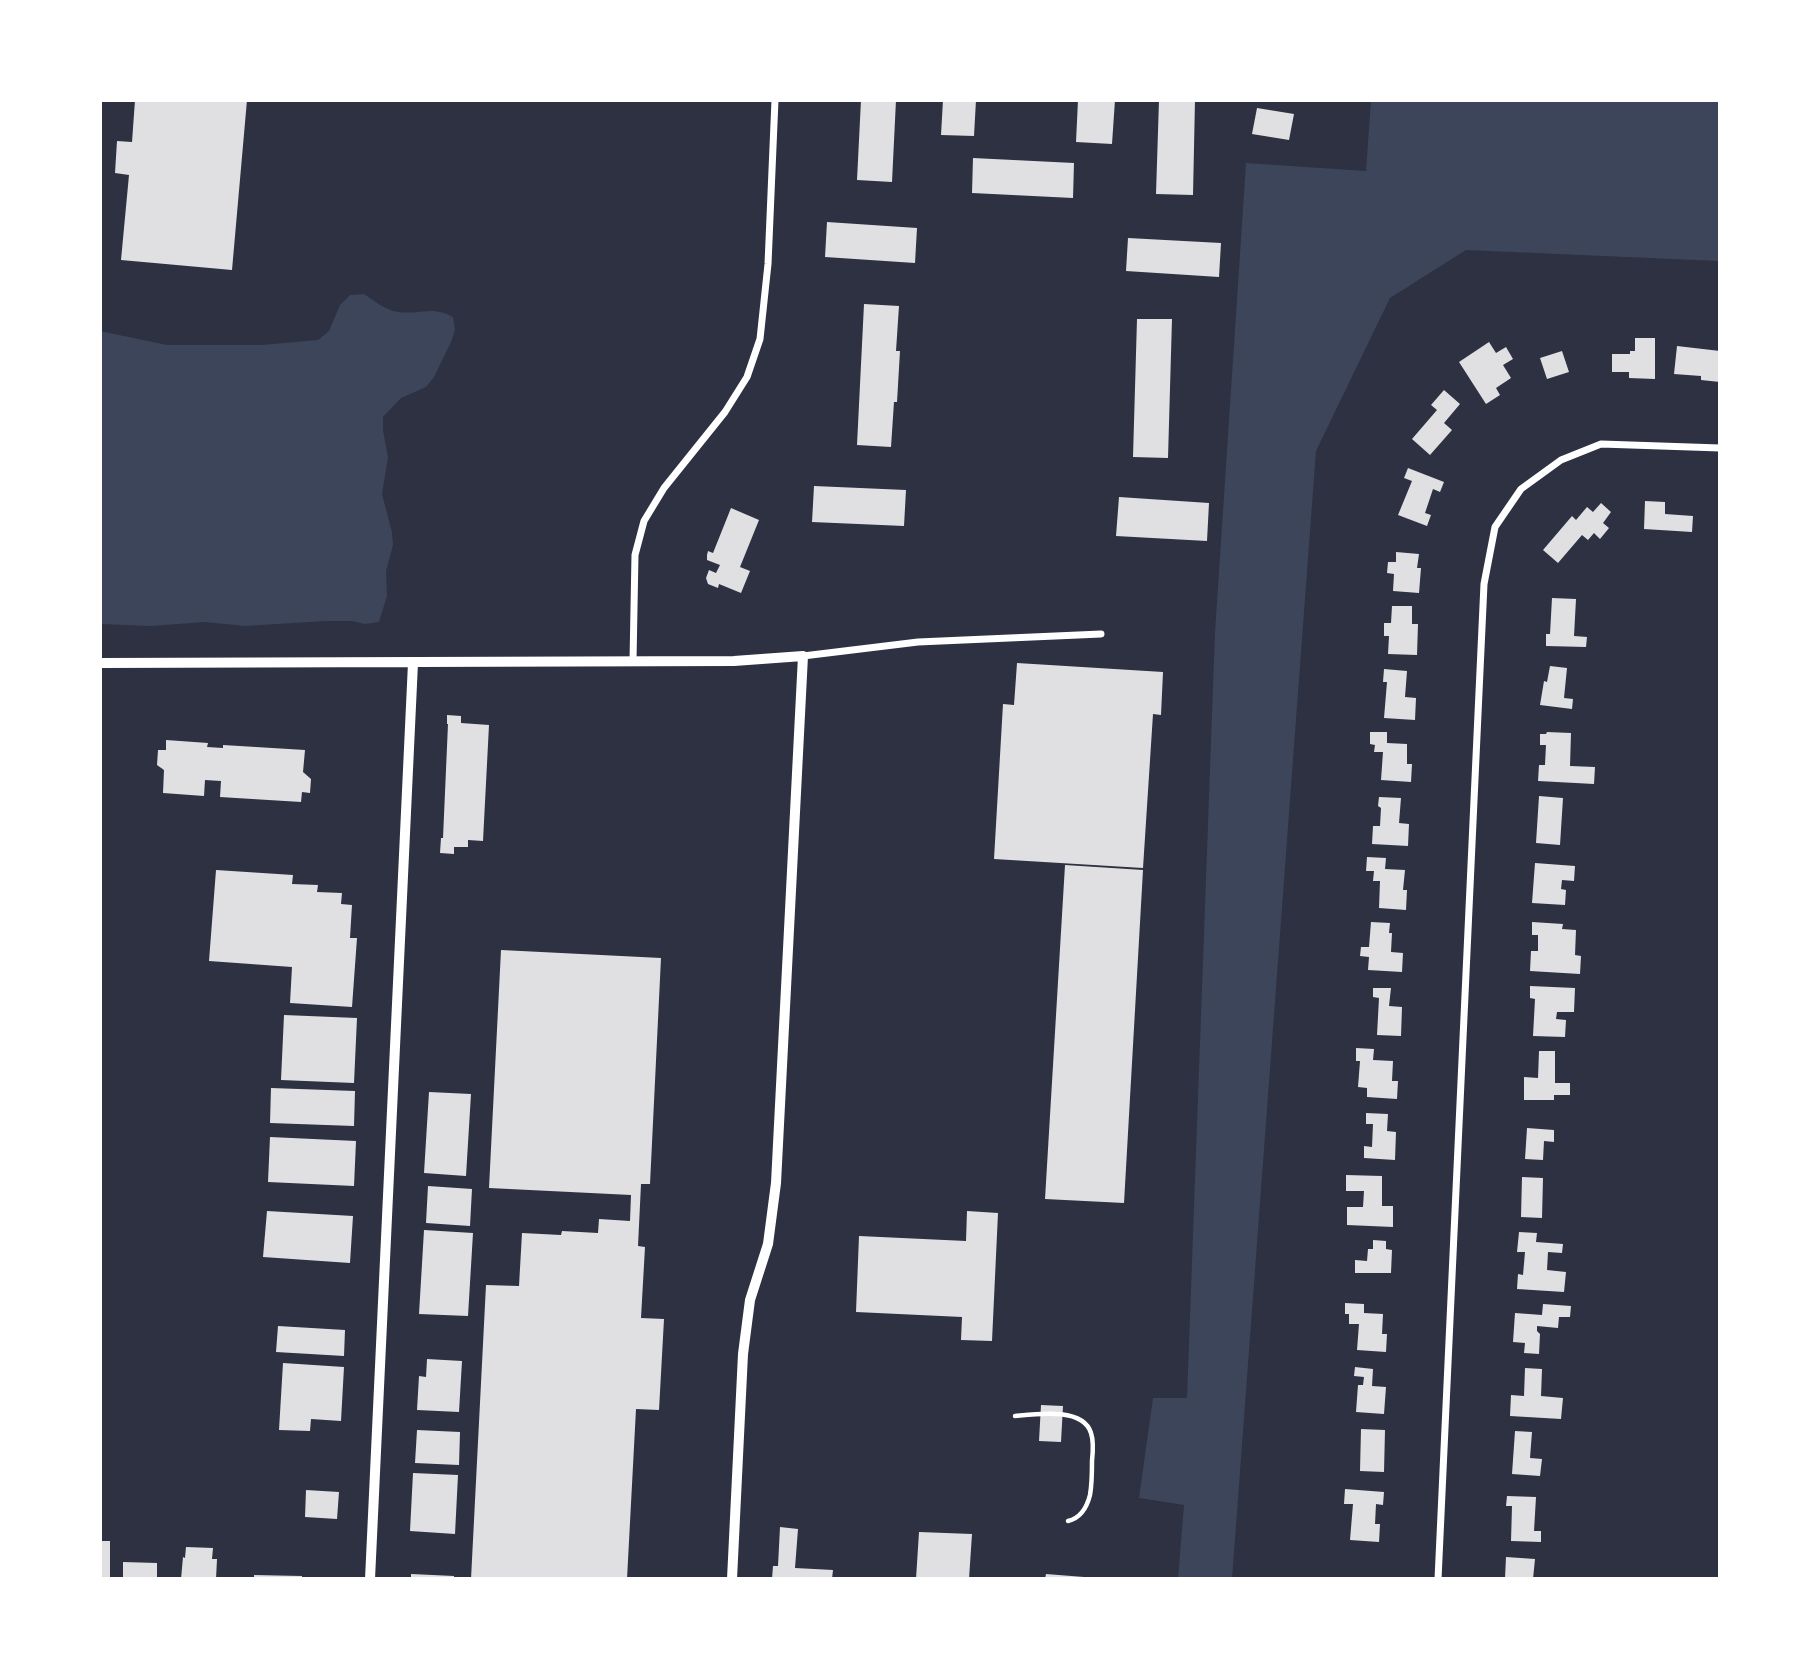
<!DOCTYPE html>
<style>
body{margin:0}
#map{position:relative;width:1820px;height:1679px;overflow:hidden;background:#2d3142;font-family:"Space Grotesk",sans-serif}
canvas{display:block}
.frame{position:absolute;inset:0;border:102px solid #fff;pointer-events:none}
</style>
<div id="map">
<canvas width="1820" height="1679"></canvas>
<div class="frame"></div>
</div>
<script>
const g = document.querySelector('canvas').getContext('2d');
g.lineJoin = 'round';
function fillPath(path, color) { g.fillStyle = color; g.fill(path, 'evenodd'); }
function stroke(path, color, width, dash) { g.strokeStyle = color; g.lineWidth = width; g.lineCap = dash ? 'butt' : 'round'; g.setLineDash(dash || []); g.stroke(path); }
fillPath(new Path2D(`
 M1371 100H1720V240L1718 261 1466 250 1390 298 1316 451 1232 1579H1178L1184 1505 1139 1498 1153 1398H1187L1215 632 1246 163 1366 171Z
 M364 294C375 301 385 310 398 312 420 315 432 305 453 317L455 330 451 342 434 377 426 387 401 398 383 417V430L388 457 382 494 392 532 393 545 386 571 387 596 379 622 365 624 352 621H326L245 626 205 622 151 626 100 624V331L167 345H262L318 340 329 331 340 305 350 295Z`), '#3c4559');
fillPath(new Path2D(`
 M135 100H247L232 270 121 260 129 175 115 173 117 141 132 142Z
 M861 100H896L892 182 857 180Z
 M943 100H976L974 136 941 135Z
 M1078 100H1115L1112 144 1076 142Z
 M1159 100H1195L1193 195 1156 194Z
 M1257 108 1294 114 1289 140 1252 134Z
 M973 158 1074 163 1073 198 972 193Z
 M827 222 917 228 915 263 825 257Z
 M1128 238 1221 243 1219 277 1126 271Z
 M864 304 899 306 896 351H900L897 402H894L891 447 857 445Z
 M1137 319H1172L1168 458 1133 457Z
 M1635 338H1655V379L1629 378V372H1612V354H1630V351H1635Z
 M1489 342 1496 353 1506 347 1513 359 1503 365 1511 378 1496 388 1500 395 1486 404 1459 362Z
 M1677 346 1720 351V382L1701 380V376L1674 374Z
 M1562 351 1569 372 1547 379 1540 358Z
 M1444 390 1460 404 1444 423 1452 430 1430 455 1412 439 1437 410 1431 405Z
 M1408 468 1444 482 1440 492 1433 489 1425 513 1431 515 1427 526 1398 515 1412 481 1404 478Z
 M814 486 906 490 904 526 812 522Z
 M1119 497 1209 503 1207 541 1116 536Z
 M1645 501 1665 502V514L1693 516 1692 532 1644 529Z
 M1601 503 1611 512 1603 523 1609 528 1600 539 1594 533 1588 540 1582 535 1558 563 1543 550 1572 516 1576 520 1587 507 1593 512Z
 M731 508 759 520 740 567 750 571 741 593 719 584 718 588 708 584 706 578 709 570 716 573 720 565 707 560V555L708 551 713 553Z
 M1396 552 1419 554 1417 568H1421L1419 593 1393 591 1394 574 1387 573 1388 562H1396Z
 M1552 598 1576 599 1574 636 1587 637 1586 647 1546 646V634H1550Z
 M1392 606H1412V624H1418L1417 655 1388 654 1389 636H1384V623H1391Z
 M1017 663 1163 672 1161 715 1153 714 1143 868 994 859 1003 704 1014 705Z
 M1550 666 1567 668 1564 698 1573 699 1572 709 1540 705 1544 681 1547 682Z
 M1384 669 1407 671 1405 697 1416 698 1415 720 1384 718 1387 682H1383Z
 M447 715 461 716V723L489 725 483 841 468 840V847H454V854L440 853 441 838H443L448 724H447Z
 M1370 732H1387V743L1407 744V764H1412L1411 782 1381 780 1383 752H1374L1375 745 1370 744Z
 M1547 732 1571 733 1570 766 1595 767 1594 784 1538 781 1539 765H1545L1546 745H1540V734H1546Z
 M166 740 208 743 207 747 223 748V745L305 750 303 772 311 779 310 793 302 792 301 802 220 797 221 781 205 780 204 796 163 793 164 770 157 765 158 750H166Z
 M1539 796 1563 798 1560 845 1536 843Z
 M1379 797 1401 798 1399 823 1409 824 1408 846 1372 844 1373 826H1380L1381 808 1378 806Z
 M1367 857 1386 858 1385 869 1405 870 1403 890H1407L1406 910 1379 908 1380 881H1373L1374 871H1366Z
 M1535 863 1575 866 1574 881 1562 880 1561 889 1566 890 1565 905 1532 903Z
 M1065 865 1143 870 1124 1203 1045 1199Z
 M216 870 293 875 292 884 318 885 317 892 342 893 341 904 352 905 350 938H357L352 1007 290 1003 292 967 209 961Z
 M1371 922 1390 923 1389 933H1392L1391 952 1403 953 1402 972 1368 970 1369 957 1360 956 1361 947H1369Z
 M1532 922 1563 924 1562 929 1576 930 1575 955 1581 956 1580 974 1530 971 1531 951H1538V935H1532Z
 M501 950 661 958 650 1184H641L638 1246 645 1247 641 1318 664 1319 659 1410 636 1409 627 1579H471L486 1285 519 1286 522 1233 561 1235 562 1231 598 1233 599 1219 630 1221 631 1195 489 1188Z
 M1530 986 1575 988 1574 1012H1557L1556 1019 1566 1020 1565 1037 1533 1036 1535 999 1530 998Z
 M1373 988H1391L1389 1006 1402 1007 1401 1036 1377 1035 1379 998 1373 997Z
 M284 1015 357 1018 354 1083 281 1080Z
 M1356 1048 1374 1049 1373 1060 1393 1061 1392 1081H1398L1397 1099 1367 1097V1088L1358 1087 1360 1061H1356Z
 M1539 1051H1555V1083H1570V1095H1554V1100H1524V1077L1538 1078Z
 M271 1088 355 1091 354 1126 270 1123Z
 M429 1092 471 1094 466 1176 424 1173Z
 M1366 1113 1388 1114 1387 1131 1396 1132 1395 1160 1364 1158V1146L1372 1147 1373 1124H1366Z
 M1527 1128 1554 1130V1142L1544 1141 1543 1160 1525 1159Z
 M270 1137 356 1141 354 1186 268 1182Z
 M1346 1175 1382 1176V1206H1393V1227L1347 1225V1207H1363L1364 1191H1346Z
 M1522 1177 1543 1178 1542 1218 1521 1217Z
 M428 1186 472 1189 470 1226 426 1223Z
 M267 1211 353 1216 350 1263 263 1257Z
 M967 1211 998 1213 992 1341 961 1340 962 1317 856 1312 859 1236 966 1241Z
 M424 1230 473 1233 468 1316 419 1314Z
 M1519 1232 1537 1233 1536 1242 1563 1244 1562 1253 1548 1252 1547 1270 1566 1272 1564 1292 1517 1289 1518 1274 1523 1275 1525 1252H1517Z
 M1373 1240 1386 1241V1249L1392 1250 1391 1273H1355V1260L1367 1261 1368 1249H1373Z
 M1345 1303 1364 1304V1313L1383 1314 1382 1334H1387L1386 1352 1357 1350 1359 1324H1349V1314H1345Z
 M1543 1304 1571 1306 1570 1317H1559L1558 1328 1537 1326V1331L1540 1334 1539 1354 1524 1353 1525 1343 1513 1342 1515 1313 1542 1315Z
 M278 1326 345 1330 344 1356 276 1352Z
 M427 1359 462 1361 459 1412 417 1410 419 1376 426 1377Z
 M283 1363 344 1367 341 1421 311 1419 310 1431 279 1430Z
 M1355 1367 1373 1369 1372 1386 1386 1387 1384 1414 1356 1412 1358 1385H1363L1364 1377 1354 1376Z
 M1525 1368 1542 1369 1541 1396 1563 1398 1561 1419 1510 1416 1511 1395 1524 1396Z
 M1041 1405 1063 1406 1061 1442 1039 1441Z
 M1361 1429 1385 1430 1384 1472 1360 1471Z
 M417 1430 460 1432 459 1465 415 1463Z
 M1515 1431 1532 1432 1530 1458 1542 1459 1540 1476 1512 1474Z
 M413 1473 458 1475 455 1534 410 1531Z
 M1345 1489 1384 1492 1383 1505 1376 1504 1375 1524H1380L1379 1542 1350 1540 1353 1504H1344Z
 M306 1490 339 1492 337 1519 305 1517Z
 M1507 1496 1536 1497 1534 1531H1541V1542L1511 1541 1512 1506H1506Z
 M780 1527 798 1529 795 1568 833 1570 832 1579H772L773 1566H778Z
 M919 1532 972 1534 969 1579H916Z
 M100 1541H110V1577H120V1579H100Z
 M186 1547 213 1548 212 1559H217L216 1579H181L183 1557 185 1558Z
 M1506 1557 1535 1559 1533 1579 1505 1578Z
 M123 1562 157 1563V1579H123Z
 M411 1574 454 1576V1579H411Z
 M1046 1574 1084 1577V1579H1045Z
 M254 1575 302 1576V1579H254Z`), '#e0e0e3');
stroke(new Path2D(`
 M1015 1416C1036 1414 1083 1407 1091 1433 1094 1442 1093 1452 1092 1461 1092 1473 1092 1484 1090 1495 1087 1507 1081 1518 1068 1521`), '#fff', 4.5);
stroke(new Path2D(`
 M803 656 918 642 1101 634
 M633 661 635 555 644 521 664 488 725 412 747 377 760 339 768 264 775 100
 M1438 1579 1484 584 1495 527 1521 489 1561 460 1601 444 1720 448`), '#fff', 7);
stroke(new Path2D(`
 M100 663 734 661 803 656 776 1183 768 1244 750 1300 743 1354 732 1579
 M370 1579 413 663`), '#fff', 10);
</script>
